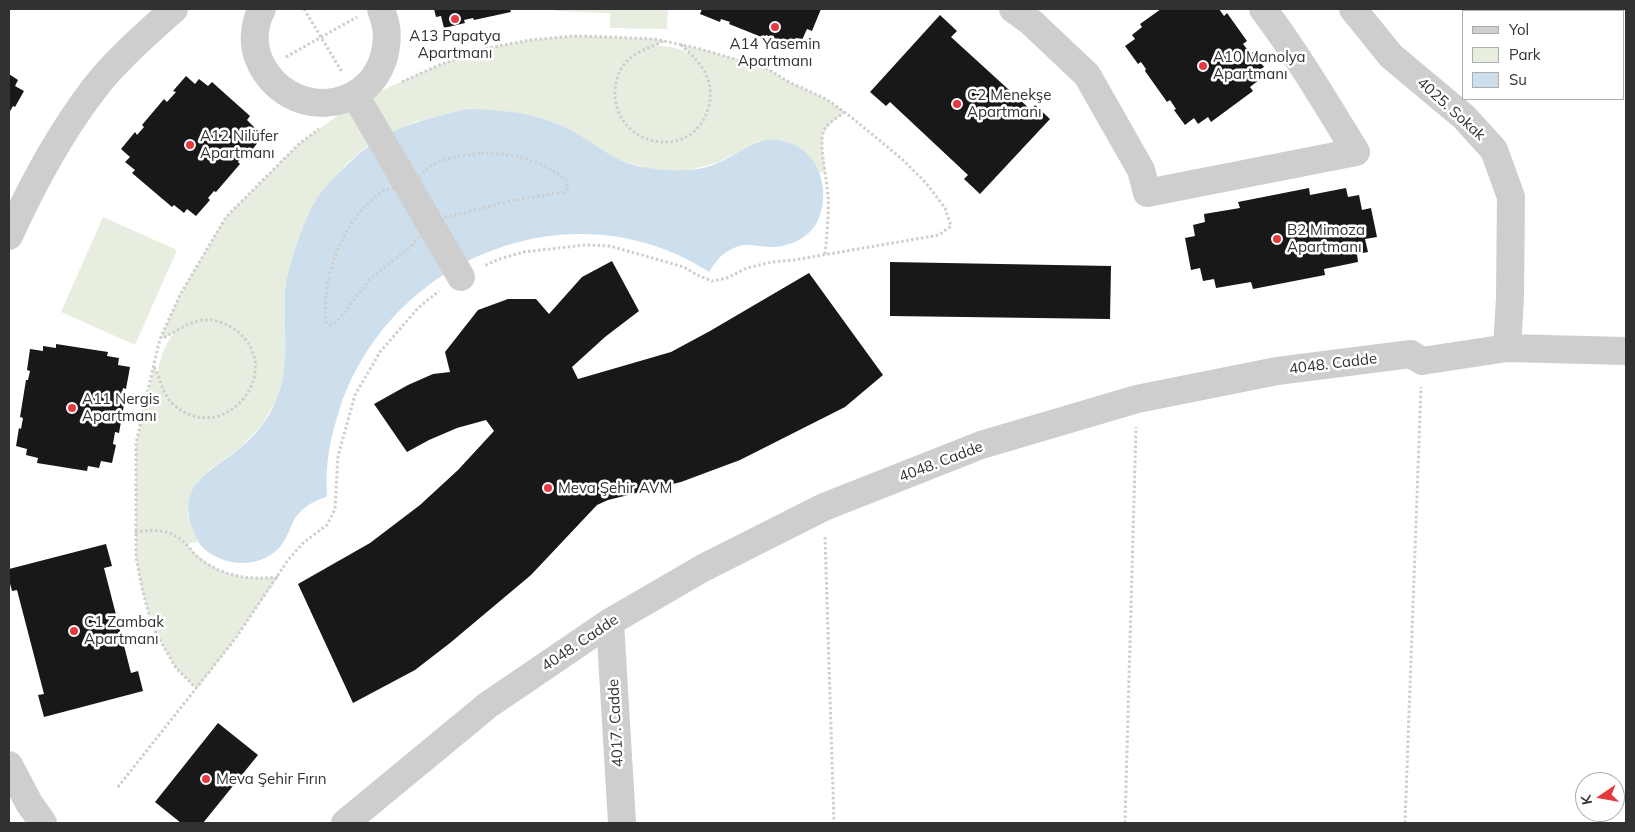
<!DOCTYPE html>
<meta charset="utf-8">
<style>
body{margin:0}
#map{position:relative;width:1635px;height:832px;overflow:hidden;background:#fff;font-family:Mulish,sans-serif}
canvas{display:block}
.frame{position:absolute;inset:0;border:10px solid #313131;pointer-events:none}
.legend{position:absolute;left:1462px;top:10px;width:162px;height:90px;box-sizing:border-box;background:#fff;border:1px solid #adadad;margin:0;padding:6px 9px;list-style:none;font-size:15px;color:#313131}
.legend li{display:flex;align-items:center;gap:10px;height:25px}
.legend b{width:25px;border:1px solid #adadad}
.north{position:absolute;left:1575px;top:772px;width:50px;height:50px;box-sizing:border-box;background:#fff;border:1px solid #adadad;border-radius:50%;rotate:258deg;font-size:14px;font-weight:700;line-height:20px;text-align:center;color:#313131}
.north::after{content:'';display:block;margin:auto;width:18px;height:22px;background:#e23a3e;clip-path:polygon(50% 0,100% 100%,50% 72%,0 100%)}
</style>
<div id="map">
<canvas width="1635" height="832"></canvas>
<div class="frame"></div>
<ul class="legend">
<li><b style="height:6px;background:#cecece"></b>Yol</li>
<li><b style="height:14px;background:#e7eee0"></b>Park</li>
<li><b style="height:14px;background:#cddfec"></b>Su</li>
</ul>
<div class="north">K</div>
</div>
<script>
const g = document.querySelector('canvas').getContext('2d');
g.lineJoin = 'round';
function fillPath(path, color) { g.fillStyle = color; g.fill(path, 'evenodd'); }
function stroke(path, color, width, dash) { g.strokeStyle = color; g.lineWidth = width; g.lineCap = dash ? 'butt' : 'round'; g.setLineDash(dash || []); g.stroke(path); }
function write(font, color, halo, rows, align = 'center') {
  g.font = font + ' Mulish,sans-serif'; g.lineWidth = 5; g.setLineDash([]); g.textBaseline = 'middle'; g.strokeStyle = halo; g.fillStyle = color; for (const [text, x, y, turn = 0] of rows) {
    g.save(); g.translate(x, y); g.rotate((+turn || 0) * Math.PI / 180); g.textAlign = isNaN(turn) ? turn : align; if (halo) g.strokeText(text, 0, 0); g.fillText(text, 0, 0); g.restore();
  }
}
fillPath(new Path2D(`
 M555 9H668L667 29 610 28V13L554 11Z
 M574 36 654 39 664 41 655 46C669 46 680 47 692 56L680 44 733 58 766 68 789 82 826 99 845 112C817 132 820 139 826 171L820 173 809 156 759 141 717 163 684 171 650 169 617 159 564 127 468 109 414 122 380 138 378 137 346 164 315 201 285 285 284 307 286 345 284 374 276 401 261 426 240 448 209 470 197 482 188 515 198 542 186 544C214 574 238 581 278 577L235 639 197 689 176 668 152 626 142 588 136 557V444L154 367 158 373C160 357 164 346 174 333L160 339 180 295 226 217 299 144 330 121 358 101 439 65 488 48 530 40Z
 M103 217 177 250 135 345 61 312Z`), '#e7eee0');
fillPath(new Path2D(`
 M468 109C502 110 532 112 564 127 582 135 598 148 616 158 631 166 650 169 667 170 684 171 703 170 718 163 745 151 761 131 792 144 820 155 830 191 819 218 812 236 792 246 774 247 757 248 746 240 730 250 720 255 715 263 709 272 573 184 390 257 340 408 330 439 325 463 327 497 314 500 301 508 294 520 290 529 286 539 280 547 261 567 233 567 211 554 200 548 196 538 192 527 177 483 212 471 240 448 255 436 269 419 276 400 292 361 282 328 285 288 286 280 289 271 291 263 297 242 304 222 314 203 326 183 362 148 382 137 409 122 438 116 468 109Z`), '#cddfec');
fillPath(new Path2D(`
 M434 9H510L511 12 474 20 473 18 464 20 465 23 444 28 441 16 436 17Z
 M702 9H821L812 31 807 29 802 40 796 38 792 48 775 42 776 39 766 35 764 38 729 24 730 22 721 19 720 22 700 14Z
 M1161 9H1219L1224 16 1227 13 1247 41 1243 44 1251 54 1253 52 1264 67 1254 74 1259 80 1250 87 1253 91 1211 122 1208 117 1198 124 1194 118 1185 125 1174 110 1176 109 1170 100 1167 102 1145 71 1146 69 1141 62 1138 64 1125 46 1135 39 1132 35 1142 27 1140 24Z
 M940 15 957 31 951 37 1031 110 1035 105 1050 119 980 194 964 179 968 175 890 102 886 106 870 92Z
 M9 74 18 80 15 86 24 91 15 107 13 106 9 113Z
 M186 76 195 84 199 79 208 86 212 82 250 116 247 120 255 128 251 134 259 141 248 155 245 153 238 162 240 164 216 192 214 191 208 198 210 200 196 216 187 209 184 213 174 205 172 207 132 173 135 170 125 162 130 157 121 149 135 132 137 135 144 127 142 125 164 99 167 102 176 92 173 91Z
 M1309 188 1310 195 1346 188 1348 197 1359 195 1362 210 1371 208 1377 237 1365 239 1368 252 1357 254 1358 262 1324 269 1325 275 1253 289 1251 282 1216 288 1214 279 1203 281 1200 268 1191 270 1185 238 1195 236 1193 225 1205 222 1204 214 1240 208 1238 202Z
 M612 261 639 311 605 337 572 367 578 379 671 352 710 331 809 273 883 375 845 407 740 460 681 482 608 500 597 505 531 575 450 643 415 670 353 703 298 584 370 543 420 505 458 470 494 431 486 420 457 428 429 440 407 452 374 404 408 385 433 374 450 372 445 352 478 310 508 299H536L549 314 582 277Z
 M890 262 1111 266 1110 319 890 316Z
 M56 344 108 352 107 356 119 358 118 365 130 367 126 389 123 388 121 399H125L119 433 115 432 113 444 116 445 112 463 101 461 99 468 88 466 87 471 37 463 38 458 26 455 27 449 16 446 19 428 21 429 23 418 20 417 26 380H28L30 371 27 370 30 349 43 351V346L56 348Z
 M106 544 112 566 104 568 131 673 138 671 143 691 44 717 38 695 44 694 17 590 12 591 9 580V569Z
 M218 723 258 755 203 823H181L155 802Z`), '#181818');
stroke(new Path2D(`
 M304 9 342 72
 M663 41C651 48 636 51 627 61 618 70 614 85 615 97 620 149 693 160 708 109 717 80 700 62 680 44
 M286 57 357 17
 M402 82 439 65 488 48 530 40 574 36 610 37 654 39 693 47 766 68 789 82 826 99 851 117 902 159 926 183 945 208 951 226 939 235 794 260 772 262 747 268 727 278 712 281 697 275 684 267 610 246 585 245 524 252 499 259 484 266
 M481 153C513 154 542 159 567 181L568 188 564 192 510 201 443 218 430 224 411 246 369 280 341 317 335 323 329 325 326 322C321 277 343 220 380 193 385 189 392 189 398 186 400 185 402 183 404 182 407 180 412 181 415 179 422 177 423 171 429 167 443 157 464 156 481 153Z
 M825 254C827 235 829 215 828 195 827 182 819 143 823 133 826 123 837 118 845 112
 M154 367C161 379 162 394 173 404 222 449 287 373 238 332 228 324 216 319 203 320 188 322 175 332 162 339
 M135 532C158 529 171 529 188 546 192 551 196 557 201 560 226 577 249 580 278 577
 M825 537 834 823
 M197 689 176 668 152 626 142 588 136 557V444L149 385 160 339 180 295 226 217 299 144 319 129
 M118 787 235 639 288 560 303 543 327 525 335 509 338 456 355 395 380 352 418 308 439 291
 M1125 823 1136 427
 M1405 823 1421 387`), '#cecece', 3, [2.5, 2.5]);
stroke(new Path2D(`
 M262 9C253 26 252 47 261 64 288 118 366 116 384 57 386 48 388 37 386 27 385 21 383 15 381 9
 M1013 9 1031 22 1087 75 1141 170 1147 193 1356 152C1326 103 1297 54 1263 9
 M1353 9 1391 56 1464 117 1494 150 1511 197 1510 298 1507 348
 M355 95 461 277
 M9 236C32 185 59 135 93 90 116 60 146 34 174 9
 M610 622 622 823
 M9 765 29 803 43 823
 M345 823 488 705 610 622 703 568 824 507 981 445 1137 399 1277 371 1411 354 1422 361 1507 348 1626 351`), '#cecece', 28);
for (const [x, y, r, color] of [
 [455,19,5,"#e23a3e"],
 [775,27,5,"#e23a3e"],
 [1203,66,5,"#e23a3e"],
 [957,104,5,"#e23a3e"],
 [190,145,5,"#e23a3e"],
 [1277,239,5,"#e23a3e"],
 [72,408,5,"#e23a3e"],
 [548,488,5,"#e23a3e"],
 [74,631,5,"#e23a3e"],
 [206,779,5,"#e23a3e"]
]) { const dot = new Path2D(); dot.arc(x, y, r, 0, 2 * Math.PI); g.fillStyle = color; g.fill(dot); stroke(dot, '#fff', 2); }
write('15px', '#313131', '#fff', [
 ["A13 Papatya",455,36,"center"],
 ["Apartmanı",455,53,"center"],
 ["A14 Yasemin",775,44,"center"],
 ["Apartmanı",775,61,"center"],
 ["A10 Manolya",1213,57],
 ["Apartmanı",1213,74],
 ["C2 Menekşe",967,95],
 ["Apartmanı",967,112],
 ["A12 Nilüfer",200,136],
 ["Apartmanı",200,153],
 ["B2 Mimoza",1287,230],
 ["Apartmanı",1287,247],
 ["A11 Nergis",82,399],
 ["Apartmanı",82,416],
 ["Meva Şehir AVM",558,488],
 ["C1 Zambak",84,622],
 ["Apartmanı",84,639],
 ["Meva Şehir Fırın",216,779]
], 'left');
write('15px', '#313131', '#fff', [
 ["4025. Sokak",1451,109,42],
 ["4048. Cadde",1333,364,-7],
 ["4048. Cadde",941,462,-21],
 ["4048. Cadde",580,643,-34],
 ["4017. Cadde",616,723,-93]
]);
</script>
